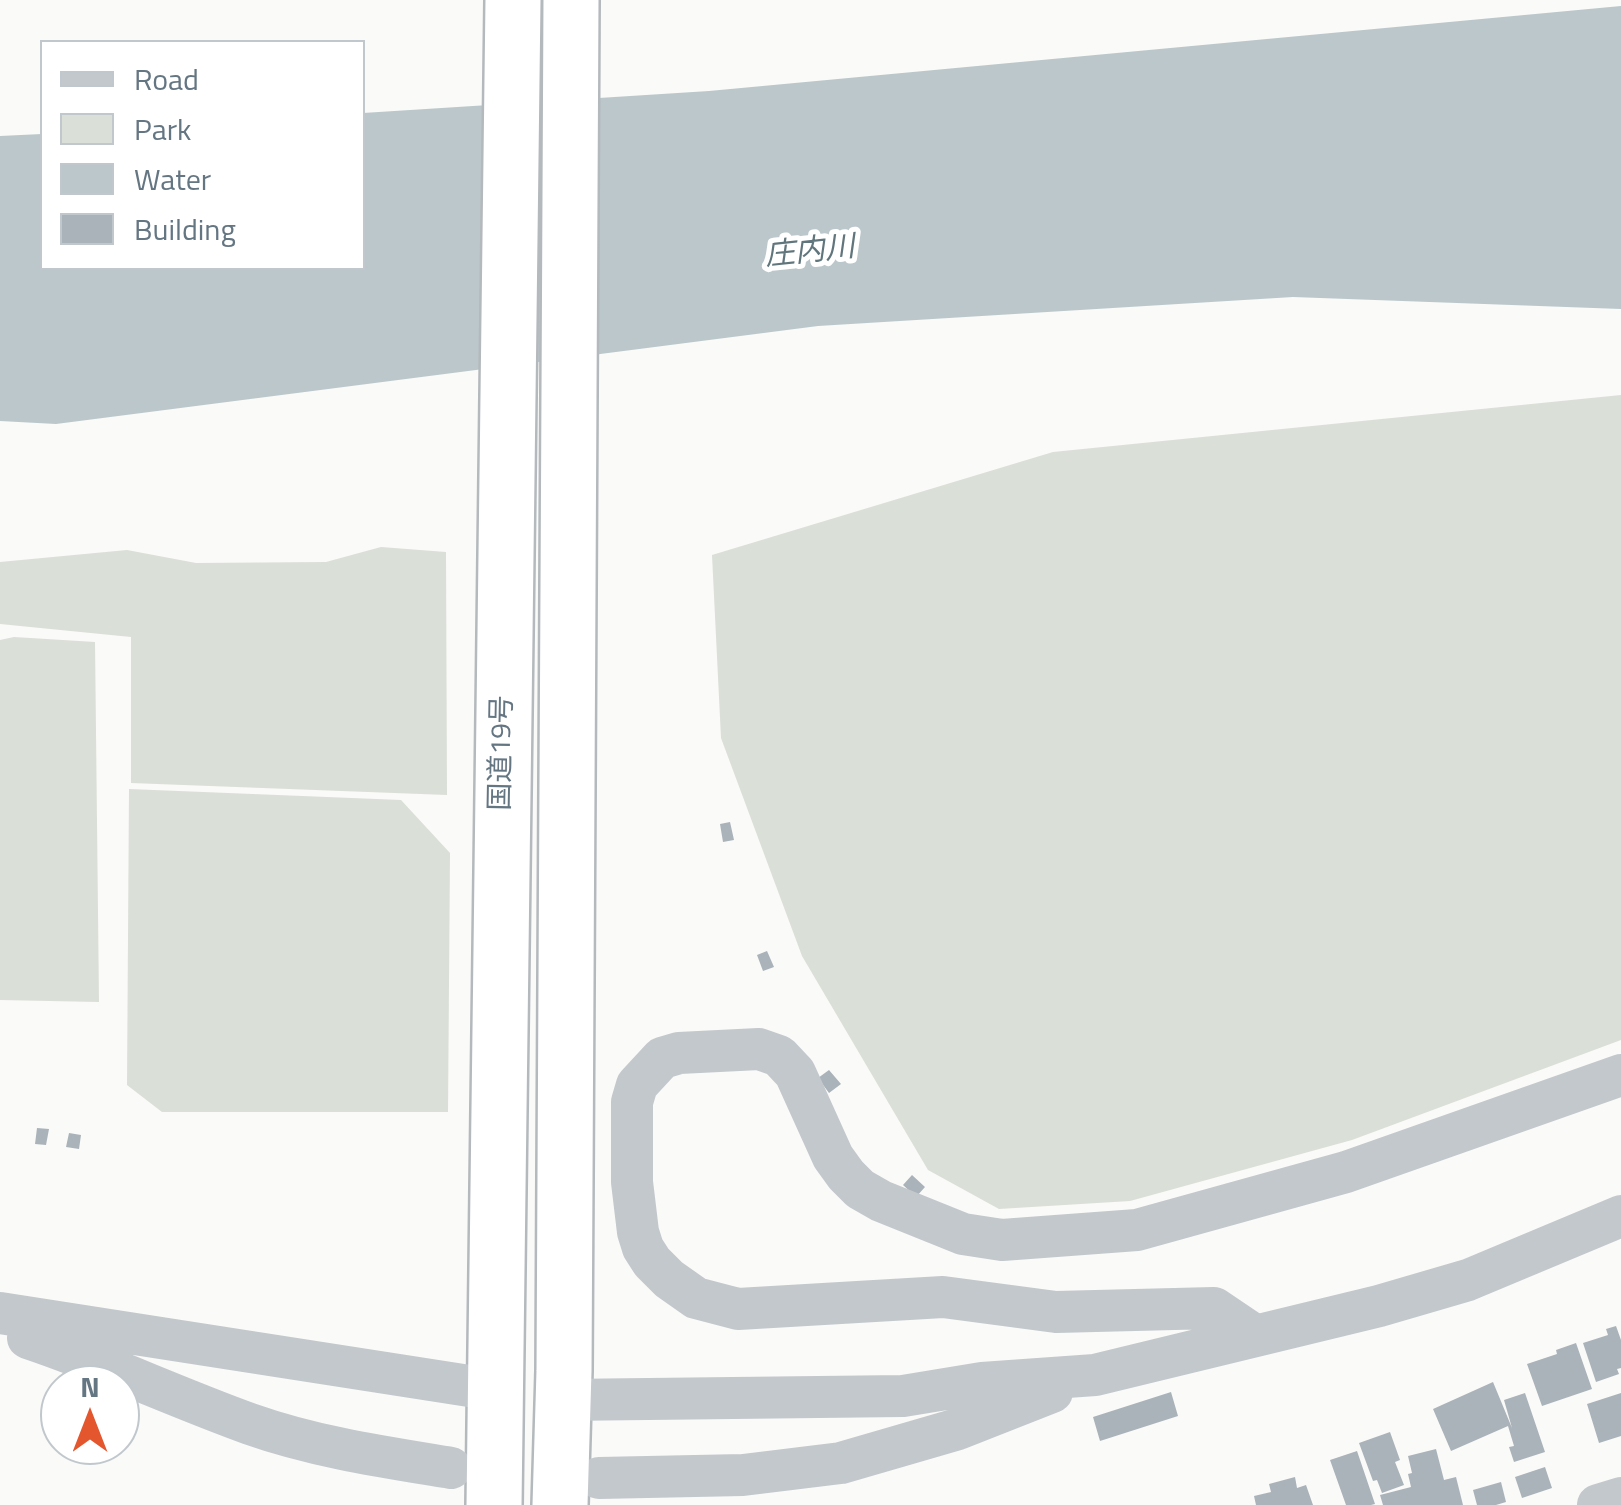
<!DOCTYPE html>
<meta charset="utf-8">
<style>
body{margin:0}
#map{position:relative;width:1621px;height:1505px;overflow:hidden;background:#fafaf8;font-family:"Titillium Web",sans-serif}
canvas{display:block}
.legend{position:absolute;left:40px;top:40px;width:325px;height:230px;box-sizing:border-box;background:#fff;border:2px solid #c1c8cd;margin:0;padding:12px 18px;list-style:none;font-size:30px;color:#657683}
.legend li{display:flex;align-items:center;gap:20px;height:50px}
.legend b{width:50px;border:2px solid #c1c8cd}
.north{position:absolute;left:40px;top:1365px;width:100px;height:100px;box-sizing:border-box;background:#fff;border:2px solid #c1c8cd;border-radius:50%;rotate:0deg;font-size:28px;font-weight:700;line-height:40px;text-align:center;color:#657683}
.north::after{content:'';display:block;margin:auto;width:35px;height:45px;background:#e4572e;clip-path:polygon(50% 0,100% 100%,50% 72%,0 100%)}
</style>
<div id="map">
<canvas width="1621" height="1505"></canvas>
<ul class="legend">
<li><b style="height:12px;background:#c3c8cc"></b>Road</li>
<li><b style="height:28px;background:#dadfd7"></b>Park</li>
<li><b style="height:28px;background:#bbc7cb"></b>Water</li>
<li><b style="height:28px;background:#aab3b9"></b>Building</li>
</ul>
<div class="north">N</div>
</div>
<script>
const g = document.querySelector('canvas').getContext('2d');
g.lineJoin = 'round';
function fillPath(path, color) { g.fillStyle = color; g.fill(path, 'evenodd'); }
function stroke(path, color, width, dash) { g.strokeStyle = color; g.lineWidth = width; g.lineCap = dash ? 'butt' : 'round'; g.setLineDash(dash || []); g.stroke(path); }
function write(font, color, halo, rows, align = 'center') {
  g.font = font + ' "Titillium Web","Noto Sans JP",sans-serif'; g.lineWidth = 10; g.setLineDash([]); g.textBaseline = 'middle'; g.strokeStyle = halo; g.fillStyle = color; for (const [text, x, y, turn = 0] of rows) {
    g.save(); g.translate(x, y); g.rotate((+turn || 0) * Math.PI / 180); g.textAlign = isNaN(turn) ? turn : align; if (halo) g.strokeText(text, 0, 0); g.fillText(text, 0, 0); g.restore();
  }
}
fillPath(new Path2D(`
 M1621 395V1040L1352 1140 1130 1201 999 1209 928 1170 802 956 721 738 712 555 1053 452Z
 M381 547 446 552 447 795 131 783V637L0 624V562L127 550 196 563 326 562Z
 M14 637 95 642 99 1002 0 1000V640Z
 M129 789 401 800 450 853 448 1112H162L127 1085Z`), '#dadfd7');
fillPath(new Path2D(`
 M1621 6V309L1293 297 818 326 56 424 0 421V136L42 134V268H362L363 113 709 91Z`), '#bbc7cb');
fillPath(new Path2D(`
 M730 822 734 840 723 842 720 824Z
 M767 951 774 967 763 971 757 955Z
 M829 1070 841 1084 829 1093 818 1078Z
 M37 1128 49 1129 46 1145 35 1144Z
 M69 1133 81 1135 79 1149 66 1147Z
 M912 1175 925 1187 916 1197 903 1185Z
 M1616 1326 1621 1340V1368L1617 1369 1619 1374 1596 1382 1583 1343 1608 1335 1606 1329Z
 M1576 1343 1592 1389 1542 1406 1527 1364 1557 1354 1556 1350Z
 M1493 1382 1512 1428 1504 1400 1525 1393 1545 1452 1514 1462 1509 1447 1514 1446 1508 1426 1451 1451 1433 1409Z
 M1171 1392 1178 1416 1100 1441 1093 1417Z
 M1621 1393V1436L1599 1443 1587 1404Z
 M1390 1432 1400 1460 1395 1462 1404 1485 1382 1493 1377 1480 1373 1481 1359 1443Z
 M1436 1449 1444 1480 1456 1477 1463 1505H1383L1380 1495 1411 1487 1408 1474 1412 1473 1408 1456Z
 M1357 1451 1375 1504 1371 1505H1346L1330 1460Z
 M1545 1467 1552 1488 1522 1498 1515 1477Z
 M1295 1477 1297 1488 1306 1485 1313 1505H1256L1254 1496 1271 1492 1269 1484Z
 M1501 1482 1506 1502 1496 1505H1477L1473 1490Z`), '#aab3b9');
const highway = new Path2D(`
 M494 1505 513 0
 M560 1505 564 1371 571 0`);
stroke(highway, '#b4b9bd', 60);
stroke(new Path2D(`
 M0 1313 495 1390
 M1254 1335 1214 1308 1056 1312 943 1297 738 1309 696 1298 669 1279 652 1262 643 1248 638 1232 632 1182V1102L637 1085 662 1058 679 1053 759 1049 779 1056 795 1073 833 1157 846 1175 860 1189 881 1201 963 1234 1002 1240 1137 1230 1346 1172 1621 1075
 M28 1338C103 1363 175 1397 250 1424 315 1447 384 1457 451 1468
 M563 1400 903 1396 982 1383 1095 1375 1379 1306 1468 1280 1621 1216
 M599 1478 743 1475 841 1463 958 1429 1052 1392
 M1598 1505 1621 1498`), '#c3c8cc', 42);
stroke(highway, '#fff', 55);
write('28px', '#657683', '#fff', [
 ["国道19号",503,753,-89]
]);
write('italic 30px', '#60757c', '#fff', [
 ["庄内川",810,253,-6]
]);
</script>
